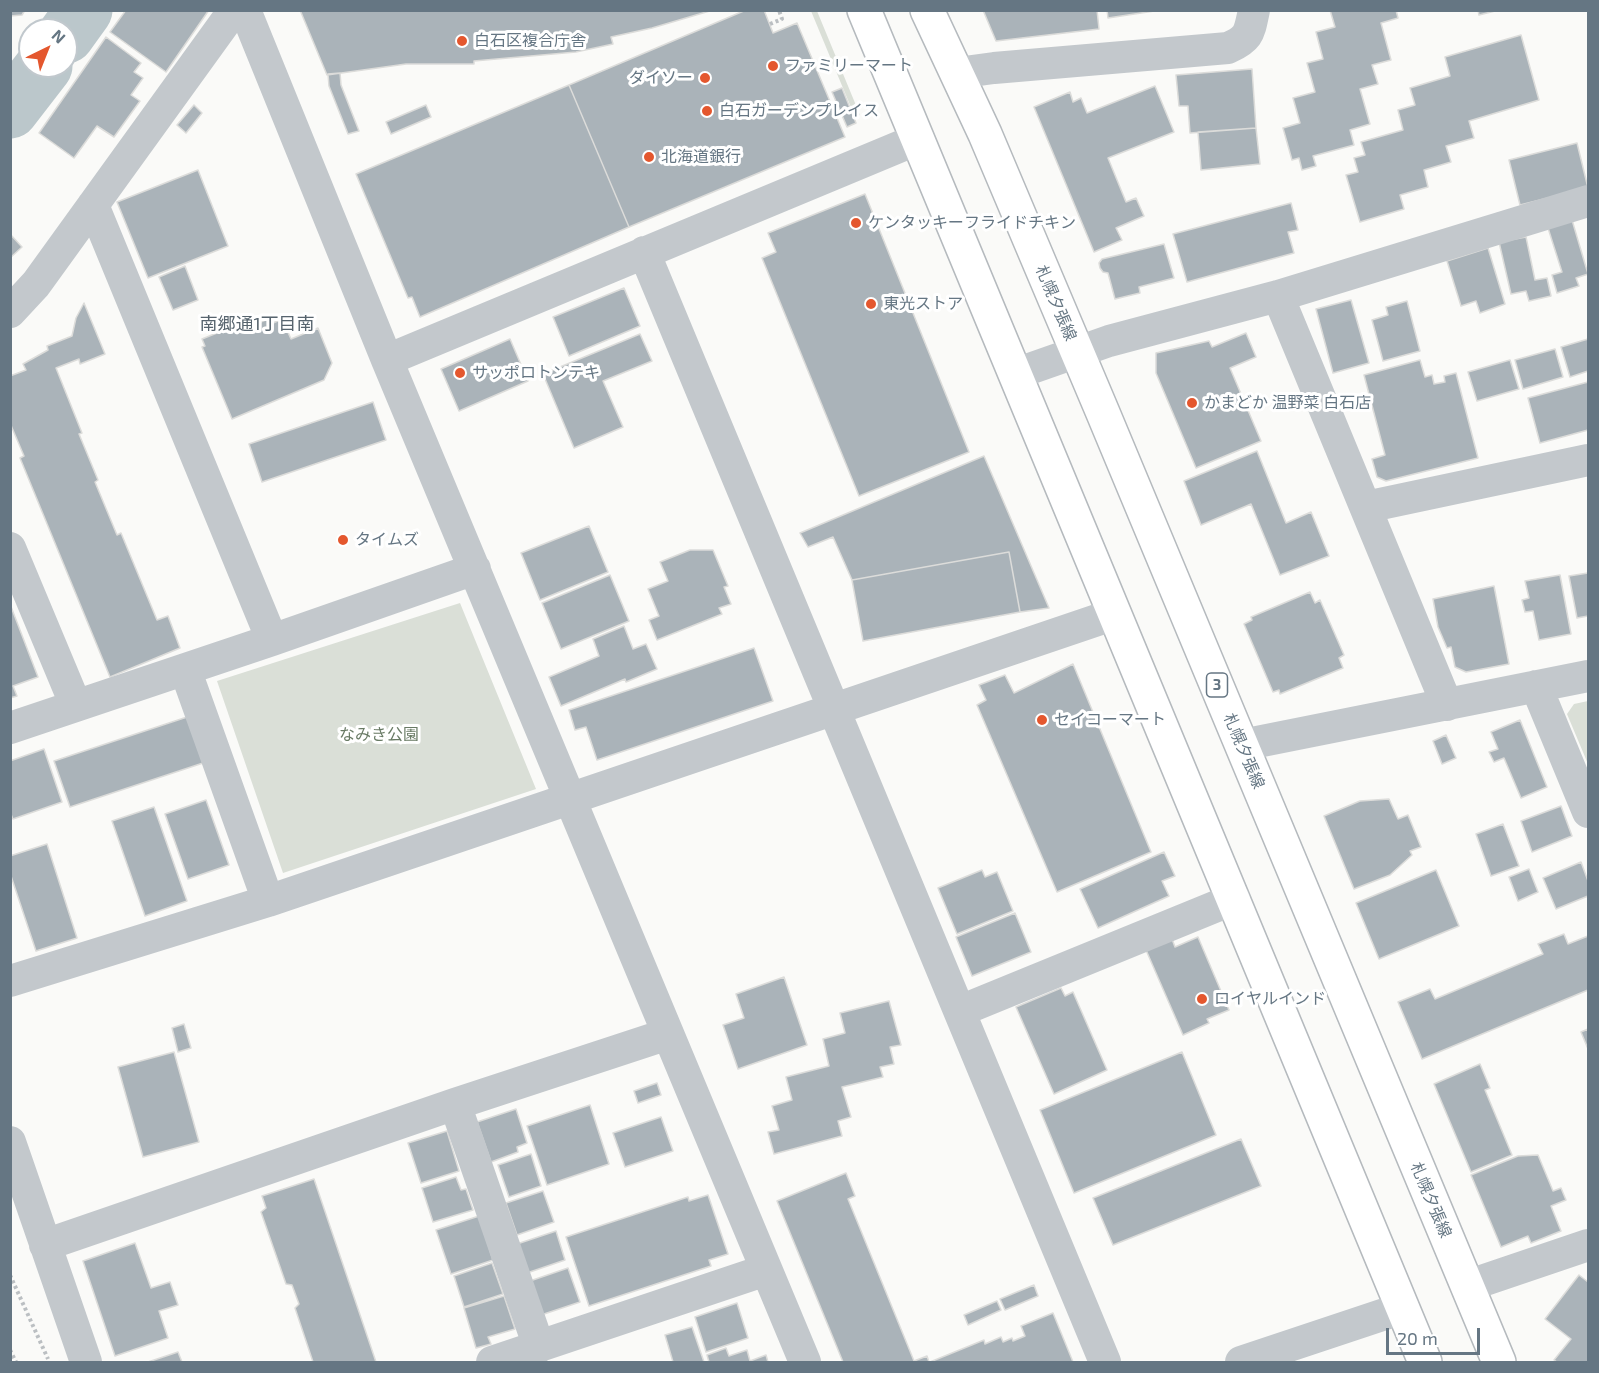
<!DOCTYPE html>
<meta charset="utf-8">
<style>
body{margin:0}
#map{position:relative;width:1599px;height:1373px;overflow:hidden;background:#fafaf8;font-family:"Exo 2",sans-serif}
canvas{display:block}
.frame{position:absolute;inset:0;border:12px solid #657683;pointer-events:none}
.north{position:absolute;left:18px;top:18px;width:60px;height:60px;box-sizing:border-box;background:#fff;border:2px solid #c1c8cd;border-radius:50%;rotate:43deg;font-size:16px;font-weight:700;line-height:24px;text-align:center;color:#657683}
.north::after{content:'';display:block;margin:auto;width:21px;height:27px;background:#e4572e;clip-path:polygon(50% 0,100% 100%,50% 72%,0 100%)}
.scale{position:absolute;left:1386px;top:1328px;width:94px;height:27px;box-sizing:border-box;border:3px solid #657683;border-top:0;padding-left:8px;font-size:18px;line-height:21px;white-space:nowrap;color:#657683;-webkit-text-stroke:4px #fff;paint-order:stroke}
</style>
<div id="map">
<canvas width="1599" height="1373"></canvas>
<div class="frame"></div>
<div class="north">N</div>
<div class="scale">20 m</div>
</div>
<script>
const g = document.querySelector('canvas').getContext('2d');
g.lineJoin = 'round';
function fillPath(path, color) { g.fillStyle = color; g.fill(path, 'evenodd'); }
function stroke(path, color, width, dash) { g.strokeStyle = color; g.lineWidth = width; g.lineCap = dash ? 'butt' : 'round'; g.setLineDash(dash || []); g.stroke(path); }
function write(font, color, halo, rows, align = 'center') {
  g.font = font + ' "Exo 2","Noto Sans JP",sans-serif'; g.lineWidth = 6; g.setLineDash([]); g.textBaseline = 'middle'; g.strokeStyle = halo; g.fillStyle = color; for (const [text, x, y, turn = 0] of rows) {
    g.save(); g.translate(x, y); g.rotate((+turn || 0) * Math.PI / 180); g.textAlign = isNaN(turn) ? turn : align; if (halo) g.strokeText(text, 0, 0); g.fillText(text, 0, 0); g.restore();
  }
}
fillPath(new Path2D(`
 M811 11H817L860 115 855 117Z
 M460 603 536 789 283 873 217 681Z
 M1588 701V764L1567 714 1574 704Z`), '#dadfd7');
stroke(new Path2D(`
 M66 35 84 10
 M10 110 44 66`), '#bbc7cb', 57);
const building = new Path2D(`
 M10 10H25L22 15 10 16Z
 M126 10H209L166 72 110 32Z
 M300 10H713L652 28 611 37 613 44 576 52 474 61V64H406L327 75Z
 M746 10H764L773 33 797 23 845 137 629 227 569 85Z
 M983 10H1097L1099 29 996 41Z
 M1107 10H1161L1108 18Z
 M1330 10H1396L1398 18 1381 23 1391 60 1372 65 1378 84 1360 89 1370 124 1350 130 1354 145 1313 156 1316 166 1302 170 1299 158 1292 160 1283 128 1300 123 1293 98 1315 92 1307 63 1323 59 1316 32 1335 27Z
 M1478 10H1499L1479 15Z
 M1521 35 1539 100 1469 121 1474 138 1446 146 1451 162 1424 170 1428 187 1400 195 1404 209 1360 222 1346 175 1358 172 1354 158 1365 155 1361 142 1403 130 1398 110 1415 105 1410 88 1450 76 1445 57Z
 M106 37 141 63 134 72 143 78 131 95 140 101 114 137 97 126 74 158 39 133Z
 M1252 69 1256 128 1190 133 1188 106H1179L1176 75Z
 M340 73 341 85 359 131 348 134 329 86 328 74Z
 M569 85 629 227 420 317 412 297 408 298 356 174Z
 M1155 86 1174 132 1108 158 1126 202 1136 198 1144 216 1116 228 1122 240 1094 252 1034 107 1070 92 1073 102 1081 98 1087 113Z
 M842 88 856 123 847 127 832 92Z
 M194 105 202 113 186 133 177 125Z
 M426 105 431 117 391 134 386 122Z
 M1256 128 1260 164 1201 170 1198 132Z
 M1577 143 1588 188 1520 205 1509 160Z
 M198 170 228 246 148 278 117 202Z
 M865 194 969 452 859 496 762 258 776 252 768 233Z
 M1291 203 1298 230 1288 232 1294 253 1187 282 1173 234Z
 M1572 220 1588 274 1576 278 1579 286 1557 293 1552 275 1562 272 1548 228Z
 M10 234 22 247 10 258Z
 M1526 237 1535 280 1547 278 1551 296 1529 301 1526 291 1511 294 1499 242Z
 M1164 244 1174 278 1139 287 1140 293 1115 299 1108 273 1103 272 1100 268 1099 263 1102 259Z
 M1488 248 1505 304 1480 313 1476 301 1461 306 1447 261Z
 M185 266 198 300 173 310 159 277Z
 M624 288 640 326 569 356 553 317Z
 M1351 300 1369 363 1333 373 1316 309Z
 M1407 301 1420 351 1383 361 1372 320 1388 315 1386 307Z
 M84 303 105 354 80 364 79 359 56 368 82 433 79 434 98 480 95 482 117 535 121 533 157 620 168 616 180 648 110 677 20 458 24 456 10 423V376L26 370 23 364 48 350 47 346 72 336 76 318Z
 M268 319 271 324 282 319 291 339 318 328 332 363 324 380 232 419 202 347 205 346 202 339 249 320 251 326Z
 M1246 333 1256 357 1230 368 1261 441 1196 468 1156 373V353L1209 341 1212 347Z
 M640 334 652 361 603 381 623 427 574 448 543 374Z
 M510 339 528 381 459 411 441 369Z
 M1588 339V371L1570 377 1561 347Z
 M1555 349 1563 377 1523 389 1515 360Z
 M1420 360 1425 377 1432 375 1434 384 1445 382 1444 376 1456 373 1478 458 1386 481 1377 477 1372 459 1385 455 1364 375Z
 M1510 360 1519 389 1477 401 1468 372Z
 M1588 382V430L1540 443 1528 398Z
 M373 402 386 440 262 482 249 444Z
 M1257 451 1286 523 1311 512 1329 556 1280 575 1251 504 1201 525 1184 481Z
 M984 456 1049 608 1020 612 1009 552 852 580 833 537 808 547 800 533Z
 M589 526 608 572 540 600 521 553Z
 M690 550H713L728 586 724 587 731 604 719 608 722 614 657 640 649 620 659 616 648 589 668 581 660 562Z
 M1009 552 1020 612 863 641 852 580Z
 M1588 573V616L1577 618 1569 576Z
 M610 575 629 621 561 649 542 603Z
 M1560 575 1571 634 1539 640 1533 611 1525 612 1522 600 1529 598 1525 581Z
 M1494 586 1509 664 1466 672 1455 667 1451 647 1447 648 1438 627 1433 599Z
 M1310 592 1315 603 1320 600 1344 655 1339 658 1343 668 1280 694 1279 690 1273 692 1244 624 1252 620 1251 617Z
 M10 604 38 677 13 686 17 696 10 698Z
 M624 626 633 649 646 644 657 669 626 682 625 679 561 706 549 677 599 656 593 639Z
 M754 648 773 701 597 760 586 727 575 730 569 710Z
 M1073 664 1151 852 1057 892 977 705 986 700 979 685 1005 675 1014 693Z
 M187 717 203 763 70 807 54 761Z
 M1520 720 1547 787 1521 798 1504 758 1494 762 1489 752 1498 749 1491 732Z
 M1446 735 1456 758 1442 764 1433 741Z
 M44 749 62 802 13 819 10 812V761Z
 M1389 799 1398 819 1408 815 1421 847 1410 851 1412 855 1390 875 1354 889 1324 816 1360 801Z
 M206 800 229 865 188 879 165 814Z
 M1561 806 1572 836 1532 852 1521 821Z
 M154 807 187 901 145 916 112 821Z
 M1503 824 1519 866 1491 876 1476 834Z
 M47 844 77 938 36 951 10 873V856Z
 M1164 852 1175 876 1162 881 1169 896 1098 928 1080 889Z
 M1581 862 1588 881V896L1556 909 1543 878Z
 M1529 869 1538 892 1518 901 1509 877Z
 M982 870 985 877 997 872 1013 911 957 934 938 888Z
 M1436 870 1459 926 1379 959 1356 903Z
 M1015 913 1031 952 972 976 956 937Z
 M1564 934 1568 944 1588 936V990L1422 1059 1398 1002 1430 989 1435 999 1543 954 1538 944Z
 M1198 937 1229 1010 1207 1019 1209 1023 1183 1035 1146 950 1172 939 1175 947Z
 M784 977 807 1045 738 1069 723 1025 744 1018 736 994Z
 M1061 988 1065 996 1073 992 1107 1070 1054 1094 1016 1007Z
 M889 1001 901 1045 890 1047 894 1064 880 1067 883 1077 842 1087 851 1117 838 1121 842 1136 774 1154 768 1132 779 1130 772 1106 792 1100 786 1077 829 1066 823 1039 845 1033 840 1013Z
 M184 1024 191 1048 178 1052 172 1028Z
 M1588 1029V1049L1581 1032Z
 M174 1052 199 1142 143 1157 118 1067Z
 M1182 1052 1216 1135 1074 1193 1040 1110Z
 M1480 1064 1490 1088 1485 1090 1512 1155 1471 1172 1434 1084Z
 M657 1083 661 1095 638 1103 634 1091Z
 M590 1105 609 1164 547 1185 527 1126Z
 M516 1109 527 1143 517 1147 518 1152 491 1162 477 1122Z
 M661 1117 673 1151 625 1167 613 1133Z
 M447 1131 459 1171 421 1183 408 1143Z
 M1241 1139 1261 1186 1113 1245 1093 1198Z
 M531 1154 541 1186 509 1197 498 1165Z
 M1538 1155 1553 1191 1561 1188 1566 1200 1551 1206 1561 1231 1531 1243 1528 1236 1501 1247 1471 1175 1518 1156Z
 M846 1173 855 1196 848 1199 914 1361 927 1356 929 1362H843L777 1201Z
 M456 1177 461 1190 466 1189 473 1210 433 1222 422 1188Z
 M314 1179 376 1362H313L295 1308 299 1304 292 1285 286 1284 261 1212 266 1208 262 1196Z
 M543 1191 554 1222 517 1235 506 1203Z
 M708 1195 728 1254 709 1260 711 1266 589 1306 566 1237 688 1197 689 1201Z
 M479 1216 493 1260 451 1274 436 1230Z
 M556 1231 565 1260 524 1274 514 1245Z
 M135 1243 151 1288 170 1282 178 1305 159 1311 168 1338 115 1356 83 1261Z
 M492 1263 503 1294 464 1307 454 1276Z
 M568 1268 580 1302 538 1316 527 1282Z
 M1579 1275 1588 1282V1362H1557L1554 1360 1571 1339 1545 1319Z
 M1034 1285 1038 1296 1005 1310 1000 1299Z
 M504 1296 515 1329 488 1337 491 1344 476 1348 464 1308Z
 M997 1301 1001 1310 968 1325 964 1315Z
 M737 1303 748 1338 706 1352 695 1317Z
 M1053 1313 1073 1362H930L984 1340 985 1344 1001 1337 1003 1342 1012 1338 1013 1341 1025 1336 1021 1326Z
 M692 1327 704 1362H673L665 1335Z
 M726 1348 729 1356 747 1350 750 1361 766 1355 768 1362H709L707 1355Z
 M178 1352 182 1362H148Z`);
fillPath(building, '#aab3b9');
stroke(building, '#dcdcda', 1.5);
const major = new Path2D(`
 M864 10 1425 1362
 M927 10 985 134 1103 413 1499 1362`);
stroke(major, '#b5babe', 36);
stroke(new Path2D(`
 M770 24 782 19 779 10
 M10 1275 48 1359
 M10 1350 16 1362`), '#bbbfc2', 4, [3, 3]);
stroke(new Path2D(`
 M245 10 387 360 805 1362
 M957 73 994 68 1228 48C1250 38 1249 33 1254 10
 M93 205 272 640
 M644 252 1105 1362
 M1278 296 1447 705
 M10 312 36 284 234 10
 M387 360 918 139
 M1015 374 1109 341 1278 296 1588 201
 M1366 507 1588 460
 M10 548 76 706
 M185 669 268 901
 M1536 686 1588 812
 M10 728 272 640 475 569
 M1242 745 1588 676
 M10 981 268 901 1115 614
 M960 1011 1234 899
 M455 1104 539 1347
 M10 1142 86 1362
 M45 1245 455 1104 668 1034
 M1467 1286 1588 1245
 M492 1362 766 1270
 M1241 1362 1403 1308`), '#c3c8cc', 32);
stroke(major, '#fff', 33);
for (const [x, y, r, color] of [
 [462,41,6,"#e4572e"],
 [773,66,6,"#e4572e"],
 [705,78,6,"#e4572e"],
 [707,111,6,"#e4572e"],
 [649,157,6,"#e4572e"],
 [856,223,6,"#e4572e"],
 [871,304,6,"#e4572e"],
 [460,373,6,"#e4572e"],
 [1192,403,6,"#e4572e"],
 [343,540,6,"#e4572e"],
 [1042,720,6,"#e4572e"],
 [1202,999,6,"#e4572e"]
]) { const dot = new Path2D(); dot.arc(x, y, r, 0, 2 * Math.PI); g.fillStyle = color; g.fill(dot); stroke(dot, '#fff', 2); }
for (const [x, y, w] of [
 [1217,685,21]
]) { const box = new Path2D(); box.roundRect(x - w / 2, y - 12, w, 24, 4.5); g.fillStyle = '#fff'; g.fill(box); stroke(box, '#657683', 1.5); }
write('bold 15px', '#657683', null, [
 ["3",1217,685]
]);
write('16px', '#657683', '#fff', [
 ["白石区複合庁舎",474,41],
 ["ファミリーマート",785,66],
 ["ダイソー",693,78,"right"],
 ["白石ガーデンプレイス",719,111],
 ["北海道銀行",661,157],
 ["ケンタッキーフライドチキン",868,223],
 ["東光ストア",883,304],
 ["サッポロトンテキ",472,373],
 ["かまどか 温野菜 白石店",1204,403],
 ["タイムズ",355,540],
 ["セイコーマート",1054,720],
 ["ロイヤルインド",1214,999]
], 'left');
write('16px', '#657683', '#fff', [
 ["札幌夕張線",1056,303,67],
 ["札幌夕張線",1244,751,67],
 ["札幌夕張線",1431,1200,67]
]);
write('16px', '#687a64', '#fff', [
 ["なみき公園",379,735]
]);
write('18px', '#57646e', '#fff', [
 ["南郷通1丁目南",257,324]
]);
</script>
